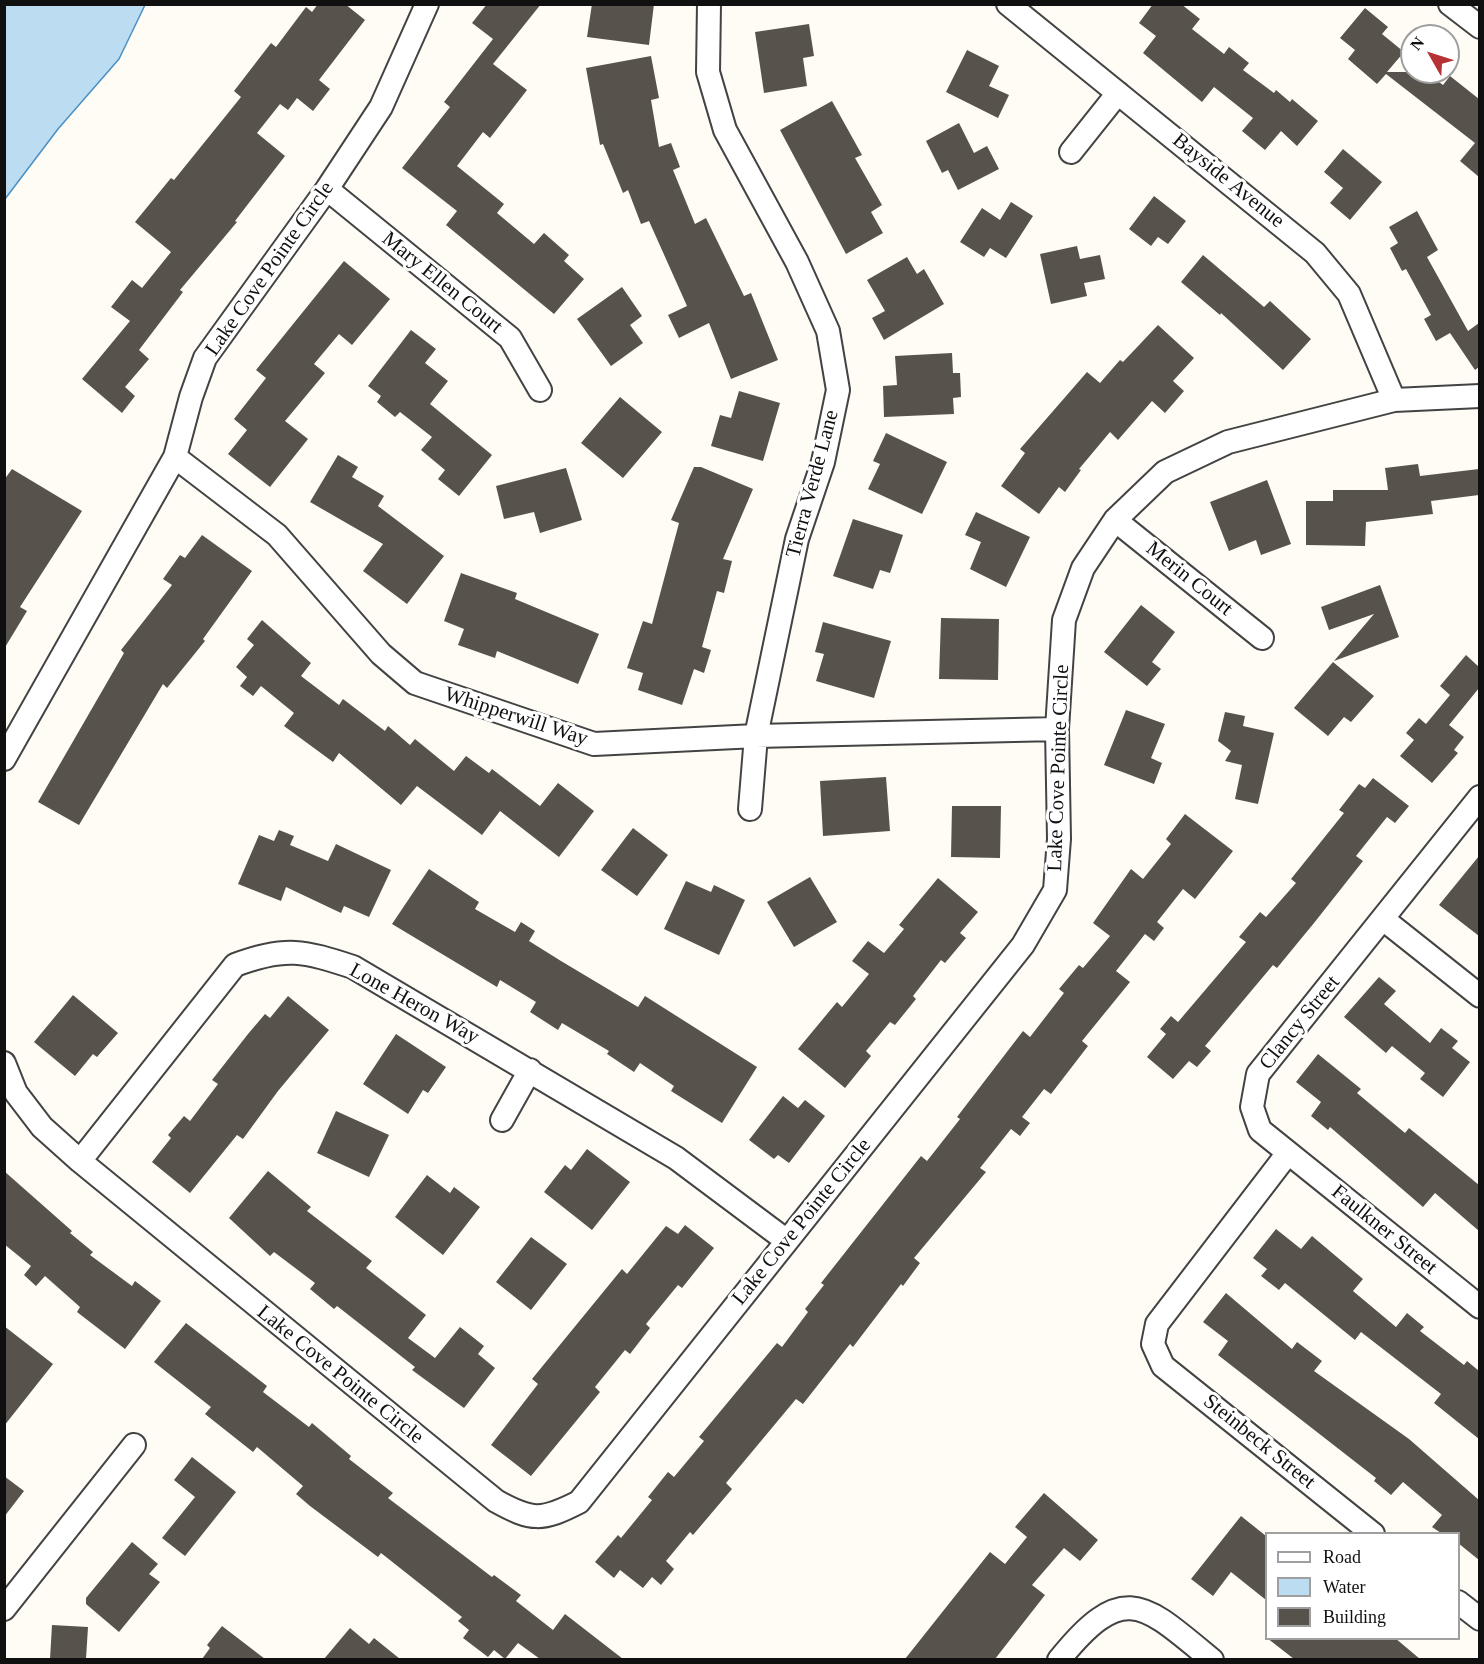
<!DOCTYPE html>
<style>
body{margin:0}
#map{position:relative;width:1484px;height:1664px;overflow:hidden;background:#fefcf4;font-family:Georgia,serif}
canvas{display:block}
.frame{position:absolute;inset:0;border:6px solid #101010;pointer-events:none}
.legend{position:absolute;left:1265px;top:1532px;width:195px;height:108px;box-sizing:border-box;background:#fff;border:2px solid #9f9f9f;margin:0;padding:8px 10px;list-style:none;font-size:18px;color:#101010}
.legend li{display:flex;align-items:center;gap:12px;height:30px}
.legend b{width:30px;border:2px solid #9f9f9f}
.north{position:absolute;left:1400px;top:24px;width:60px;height:60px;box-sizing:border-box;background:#fff;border:2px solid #9f9f9f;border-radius:50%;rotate:309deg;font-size:16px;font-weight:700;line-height:24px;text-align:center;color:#101010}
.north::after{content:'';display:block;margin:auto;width:21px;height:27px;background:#b63235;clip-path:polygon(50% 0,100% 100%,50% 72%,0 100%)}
</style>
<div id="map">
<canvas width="1484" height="1664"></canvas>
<div class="frame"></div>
<ul class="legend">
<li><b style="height:8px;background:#fff"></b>Road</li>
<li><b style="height:16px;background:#bcdcf2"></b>Water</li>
<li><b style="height:16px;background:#58524d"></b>Building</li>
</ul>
<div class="north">N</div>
</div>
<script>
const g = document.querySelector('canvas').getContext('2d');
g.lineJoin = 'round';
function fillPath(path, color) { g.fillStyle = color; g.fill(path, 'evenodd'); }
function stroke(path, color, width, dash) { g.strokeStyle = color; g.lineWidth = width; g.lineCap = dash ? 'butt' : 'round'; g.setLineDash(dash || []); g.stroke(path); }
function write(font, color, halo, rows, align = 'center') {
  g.font = font + ' Georgia,serif'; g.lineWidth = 6; g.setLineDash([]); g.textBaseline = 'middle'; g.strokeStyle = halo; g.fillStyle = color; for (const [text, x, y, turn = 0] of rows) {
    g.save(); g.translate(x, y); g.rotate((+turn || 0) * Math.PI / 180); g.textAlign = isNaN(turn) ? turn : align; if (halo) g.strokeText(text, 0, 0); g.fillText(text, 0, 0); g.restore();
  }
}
const water = new Path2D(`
 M5 4 145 5 119 59 58 129 5 199Z`);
fillPath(water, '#bcdcf2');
stroke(water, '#498fc3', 1.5);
fillPath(new Path2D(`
 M318 4H345L365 20 319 80 330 89 313 111 297 98 288 110 280 104 257 133 285 156 235 221 237 222 180 290 183 292 139 350 149 359 125 387 135 396 122 413 82 379 130 321 111 307 132 280 142 288 171 252 135 222 171 178 174 180 241 97 234 91 271 43 276 47 306 7 312 12Z
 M487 4H541L493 64 527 90 490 138 483 132 457 166 504 204 497 213 534 244 544 233 569 255 564 261 584 279 554 314 446 225 457 211 402 168 450 107 444 102 493 39 472 23Z
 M592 4H654L649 45 587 37Z
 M1153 4H1181L1200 19 1192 29 1224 54 1229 47 1249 63 1243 70 1274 93 1276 90 1290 102 1292 99 1318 121 1297 146 1281 131 1265 150 1242 131 1253 118 1214 87 1202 102 1143 53 1156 36 1139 23Z
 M1365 8 1388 27 1382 34 1404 52 1387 72H1426L1443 85 1450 76 1479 99V177L1460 161 1475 143 1386 74 1377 84 1348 59 1355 50 1340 38Z
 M809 24 814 56 803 58 807 86 764 93 755 32Z
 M967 50 999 66 989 86 1009 95 998 118 946 92Z
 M651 56 659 98 651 100 659 147 671 143 680 167 673 170 695 224 706 218 744 296 751 293 778 360 731 379 709 323 679 338 668 315 687 306 649 221 641 224 628 190 623 193 603 144 600 145 586 68Z
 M832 101 862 155 855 158 882 205 871 212 883 233 846 254 780 130Z
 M959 123 974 153 987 146 999 169 958 190 948 170 942 173 926 141Z
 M1343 149 1382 182 1350 220 1330 203 1343 188 1324 172Z
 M1154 196 1186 221 1168 244 1158 237 1151 246 1129 229Z
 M1011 202 1033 216 1006 258 990 248 984 257 960 242 982 208 1000 220Z
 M1417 211 1438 250 1427 257 1468 331 1479 323V367L1475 370 1450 333 1436 341 1424 319 1431 315 1406 269 1402 271 1390 248 1398 243 1389 227Z
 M1077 246 1080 259 1100 255 1105 279 1084 283 1087 296 1051 304 1040 254Z
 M1203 255 1264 307 1270 301 1311 339 1283 370 1221 313 1220 315 1181 282Z
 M907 257 917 274 924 269 944 304 884 340 872 318 885 311 867 280Z
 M344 261 390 299 352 345 339 334 314 364 325 373 285 421 308 439 270 487 228 454 247 430 234 419 266 378 256 370Z
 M622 287 642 316 630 325 643 343 611 366 577 319Z
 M1158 325 1194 358 1173 381 1184 391 1165 413 1152 401 1118 440 1110 432 1079 469 1081 470 1065 492 1059 487 1039 514 1001 486 1025 453 1020 449 1087 372 1100 383 1120 360 1123 362Z
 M411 330 436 349 425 363 448 381 430 404 492 455 459 496 438 479 445 470 421 450 432 437 400 412 395 417 377 402 381 396 368 386Z
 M952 353 953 373H960L961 397 953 398 954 414 884 417 883 386 897 385 895 356Z
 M739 391 780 403 763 461 711 446 720 415 731 418Z
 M620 397 662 432 623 478 581 443Z
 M886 433 947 462 922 514 868 489 880 464 873 461Z
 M338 455 358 467 352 477 384 496 378 506 444 556 407 604 363 571 383 544 310 502Z
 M1418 464 1420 476 1479 469V495L1431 501 1433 514 1366 522 1365 546 1306 545V501H1333V490H1388L1385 468Z
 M694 467H701L753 489 723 559 732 561 724 593 717 591 702 647 711 650 704 673 694 669 682 705 638 690 643 673 627 668 643 621 652 624 679 523 671 520Z
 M566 468 582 520 540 533 534 512 504 519 496 486Z
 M12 469 82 511 20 607 27 611 4 649V480Z
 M1267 480 1291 544 1261 555 1256 540 1229 551 1210 502Z
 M976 512 1030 537 1006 587 970 569 981 542 965 535Z
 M853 519 903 535 890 573 880 570 873 589 833 576Z
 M202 535 252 571 203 639 205 641 167 688 163 684 79 825 38 802 124 653 121 650 172 585 163 579 180 555 185 558Z
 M461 573 517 593 515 599 599 634 578 684 497 651 495 658 458 645 464 629 444 621Z
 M1380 585 1399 637 1334 661 1374 614 1329 630 1321 607Z
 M1141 605 1175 632 1152 662 1161 669 1147 686 1104 652Z
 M941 618 999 619 998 680 939 679Z
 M262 620 311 663 301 676 339 705 343 699 385 731 388 726 410 745 415 739 454 771 466 756 489 773 492 769 540 806 558 783 594 811 559 857 500 811 482 835 417 786 401 805 339 753 333 762 284 726 294 713 261 686 253 696 240 686 247 677 236 667 254 645 247 639Z
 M823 622 891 641 874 698 816 681 824 654 815 652Z
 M1466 655 1479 667V688L1449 725 1464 737 1454 750 1458 753 1432 783 1400 756 1414 740 1406 733 1419 718 1426 724 1450 695 1440 686Z
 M1333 662 1374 696 1351 722 1344 717 1328 736 1294 708Z
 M1126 710 1165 724 1151 758 1162 763 1154 784 1104 765Z
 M1225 712 1245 716 1243 726 1274 733 1258 804 1235 799 1242 765 1225 761 1231 751 1218 741Z
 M886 777 890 831 823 836 820 781Z
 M1373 778 1409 806 1395 823 1387 817 1356 856 1363 861 1314 923 1277 968 1273 965 1205 1046 1211 1051 1197 1067 1189 1061 1173 1079 1147 1057 1166 1034 1160 1029 1171 1016 1178 1022 1246 942 1239 937 1260 912 1266 917 1296 883 1291 879 1344 813 1339 810 1359 784 1365 788Z
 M952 806H1001L1000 858 951 857Z
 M1185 814 1233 851 1195 899 1183 889 1157 922 1164 928 1154 941 1145 934 1116 971 1130 982 1082 1041 1088 1046 1051 1094 1044 1089 1022 1117 1030 1123 1020 1136 1011 1129 980 1168 986 1172 914 1258 920 1263 903 1286 901 1284 853 1347 850 1344 803 1404 796 1399 726 1483 732 1489 693 1535 690 1532 666 1561 674 1569 661 1585 652 1577 643 1588 620 1570 614 1578 595 1562 618 1535 621 1538 652 1500 648 1497 668 1472 674 1477 704 1441 699 1437 777 1343 782 1347 808 1312 805 1309 824 1285 821 1283 921 1156 927 1161 960 1119 957 1117 1023 1031 1030 1037 1064 993 1059 989 1079 965 1083 968 1110 936 1093 923 1131 869 1143 879 1171 844 1166 839Z
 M633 828 668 855 637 896 601 870Z
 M279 830 294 836 290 845 328 861 336 844 391 870 369 917 344 906 341 913 286 887 281 901 238 884 259 835 274 841Z
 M1479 856V936L1439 905Z
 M429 869 479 902 475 909 515 932 521 922 535 931 529 941 561 961 638 1007 645 996 757 1067 722 1123 671 1091 674 1086 640 1063 634 1072 607 1054 609 1051 562 1023 558 1030 530 1012 536 1002 500 980 497 987 392 924Z
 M810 877 837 922 794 947 767 902Z
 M938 878 978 912 960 933 966 938 945 963 941 960 913 996 916 999 895 1025 890 1022 866 1051 871 1056 845 1088 798 1049 837 1002 842 1007 869 974 852 961 868 941 884 953 904 929 899 925Z
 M686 881 711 892 714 885 745 900 719 955 664 929Z
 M1379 977 1396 991 1384 1004 1430 1043 1441 1028 1458 1041 1452 1048 1470 1062 1443 1097 1420 1079 1425 1073 1392 1046 1386 1053 1344 1017Z
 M73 995 118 1033 97 1057 93 1054 75 1076 34 1042Z
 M288 996 329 1030 278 1091 243 1139 237 1135 190 1193 152 1162 171 1138 168 1135 184 1116 190 1121 218 1084 212 1080 248 1034 265 1014 270 1018Z
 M396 1034 446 1067 428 1093 423 1090 408 1114 363 1084Z
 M1318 1054 1361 1089 1357 1093 1405 1133 1409 1128 1479 1185V1231L1435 1193 1423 1207 1330 1127 1328 1130 1311 1116 1321 1102 1296 1082Z
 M783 1096 798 1108 805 1100 825 1116 789 1163 778 1155 774 1159 749 1140Z
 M336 1111 389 1135 369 1177 317 1153Z
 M587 1149 630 1182 592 1230 544 1192 565 1165 571 1170Z
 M4 1171 72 1231 70 1233 93 1252 90 1255 132 1286 135 1281 161 1301 125 1349 77 1312 80 1307 45 1276 36 1286 24 1275 31 1266 4 1244Z
 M268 1171 311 1207 307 1211 372 1261 366 1268 426 1315 408 1338 435 1358 460 1327 484 1346 478 1354 495 1368 464 1408 412 1370 415 1367 337 1306 334 1309 310 1289 315 1283 274 1252 270 1256 229 1218Z
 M427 1175 450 1193 454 1187 480 1207 443 1255 395 1217Z
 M685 1225 714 1248 682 1288 678 1285 646 1324 650 1328 630 1354 625 1350 595 1387 600 1392 531 1476 491 1445 538 1384 532 1379 622 1269 627 1274 666 1226 678 1234Z
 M1276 1229 1301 1249 1312 1236 1363 1279 1353 1291 1396 1327 1407 1313 1424 1327 1420 1331 1464 1365 1467 1361 1479 1371V1439L1434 1403 1441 1394 1361 1332 1355 1340 1285 1283 1279 1290 1261 1276 1267 1269 1253 1258Z
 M531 1237 567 1264 531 1310 496 1282Z
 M1226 1293 1292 1349 1297 1342 1322 1361 1314 1371 1409 1439 1479 1500V1560L1458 1543V1533H1441L1432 1527 1442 1515 1403 1482 1391 1495 1374 1481 1376 1478 1218 1355 1228 1341 1203 1322Z
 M186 1323 267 1386 263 1392 309 1427 312 1423 351 1456 349 1459 393 1493 388 1498 492 1577 494 1575 521 1595 516 1601 553 1630 565 1614 623 1659H540L518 1643 505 1659 494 1650 488 1657 463 1638 469 1630 458 1621 462 1617 381 1553 378 1557 310 1506 296 1494 303 1486 257 1447 253 1452 205 1414 211 1407 154 1362Z
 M4 1326 53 1364 4 1426Z
 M192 1457 236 1492 185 1556 162 1538 195 1497 174 1480Z
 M4 1476 24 1491 4 1517Z
 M1044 1493 1098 1540 1080 1561 1064 1548 1032 1585 1045 1595 995 1659H905L990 1552 1005 1564 1027 1537 1015 1527Z
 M1241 1516 1266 1536V1600L1231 1572 1213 1596 1191 1579Z
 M132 1542 158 1564 149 1574 160 1582 119 1632 86 1604V1598Z
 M52 1625 88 1627 86 1659H50Z
 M222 1626 265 1659H202L210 1648 207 1645Z
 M350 1628 369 1644 374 1638 400 1659H324Z
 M1267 1638H1395L1420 1659H1294Z`), '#58524d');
const minor = new Path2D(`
 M709 4 708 72 725 130 797 262 828 331 838 390 823 462 797 539 756 736 750 809
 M1008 4 1315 253 1349 294 1394 400
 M1450 4 1480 27
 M1071 152 1118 93
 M327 189 510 338 540 390
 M175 457 277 535 381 654 415 683 594 744 756 736 1057 729
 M1115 520 1262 638
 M4 759 175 457 191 397 205 358 327 189 381 107 427 4
 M1480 797 1258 1074 1252 1107 1260 1130 1480 1307
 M1383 919 1480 996
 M4 1063 16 1093 42 1127 80 1161 496 1501C532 1521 542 1521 579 1502L1023 945 1055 890 1059 839 1057 729 1064 620 1083 568 1115 520 1165 472 1228 442 1394 400 1480 396
 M502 1120 530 1070
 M1288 1153 1157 1324 1153 1344 1163 1366 1373 1534
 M80 1161 235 965C286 946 304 951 353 967L676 1158 787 1241
 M1458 1602 1480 1619
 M4 1609 134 1445
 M1059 1660C1124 1579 1144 1604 1212 1660`);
stroke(minor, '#434343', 26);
stroke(minor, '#fff', 22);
write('21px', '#101010', '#fff', [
 ["Bayside Avenue",1228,181,39],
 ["Lake Cove Pointe Circle",270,269,-55],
 ["Mary Ellen Court",442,283,39],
 ["Tierra Verde Lane",813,484,-75],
 ["Merin Court",1189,579,39],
 ["Whipperwill Way",516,717,18],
 ["Lake Cove Pointe Circle",1059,768,-88],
 ["Lone Heron Way",414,1004,29],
 ["Clancy Street",1300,1023,-51],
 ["Lake Cove Pointe Circle",802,1222,-51],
 ["Faulkner Street",1384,1230,39],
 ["Lake Cove Pointe Circle",340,1375,39],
 ["Steinbeck Street",1259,1442,39]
]);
</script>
